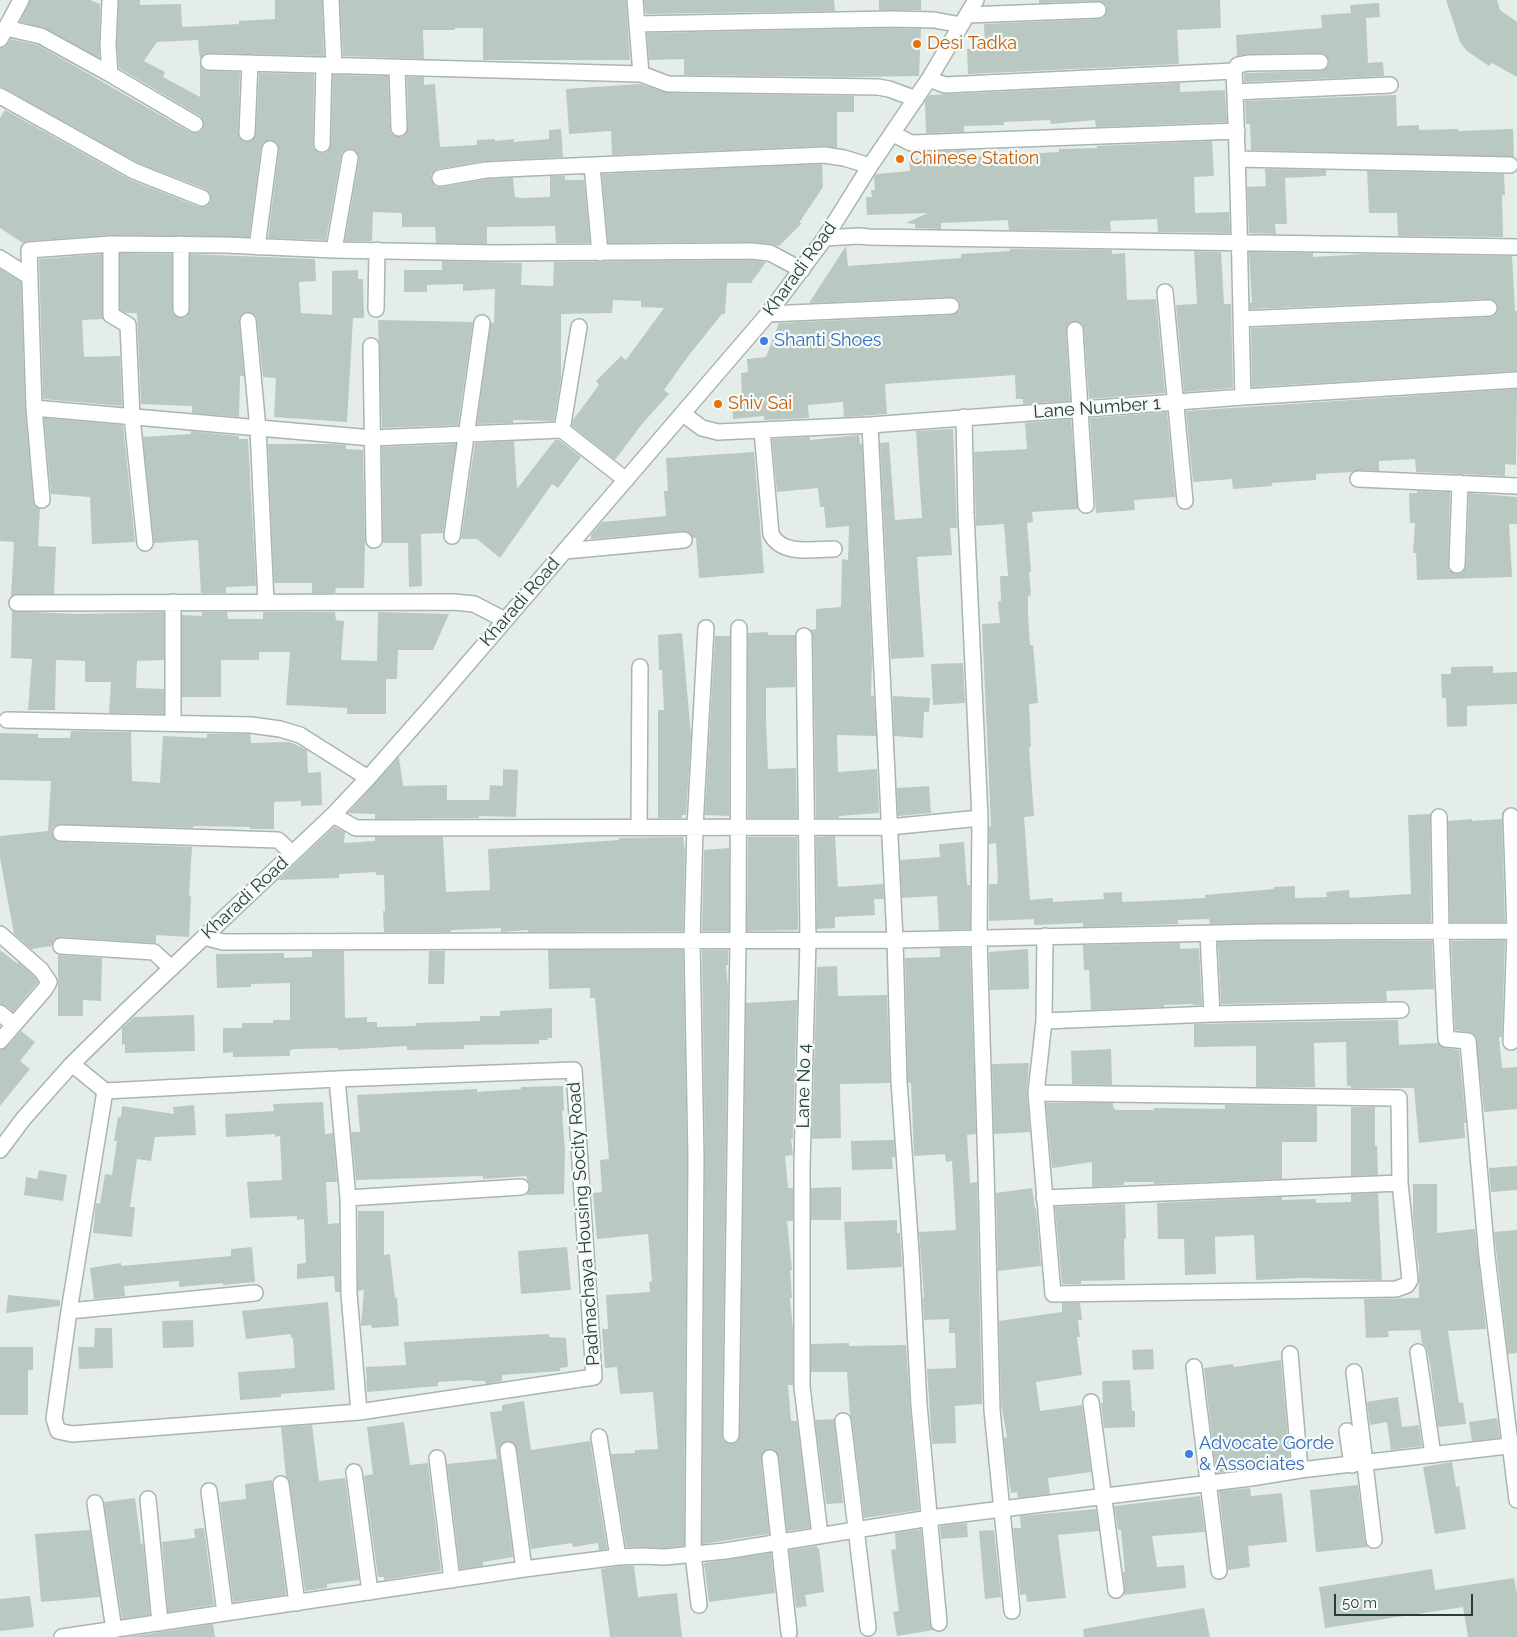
<!DOCTYPE html>
<style>
body{margin:0}
#map{position:relative;width:1517px;height:1637px;overflow:hidden;background:#e5ede9;font-family:Raleway,sans-serif}
canvas{display:block}
.scale{position:absolute;left:1334px;top:1594px;width:139px;height:22px;box-sizing:border-box;border:2px solid #253e36;border-top:0;padding-left:6px;font-size:15px;line-height:18px;white-space:nowrap;color:#253e36;-webkit-text-stroke:4px #f5f9f7;paint-order:stroke}
</style>
<div id="map">
<canvas width="1517" height="1637"></canvas>
<div class="scale">50 m</div>
</div>
<script>
const g = document.querySelector('canvas').getContext('2d');
g.lineJoin = 'round';
function fillPath(path, color) { g.fillStyle = color; g.fill(path, 'evenodd'); }
function stroke(path, color, width, dash) { g.strokeStyle = color; g.lineWidth = width; g.lineCap = dash ? 'butt' : 'round'; g.setLineDash(dash || []); g.stroke(path); }
function write(font, color, halo, rows, align = 'center') {
  g.font = font + ' Raleway,sans-serif'; g.lineWidth = 4.5; g.setLineDash([]); g.textBaseline = 'middle'; g.strokeStyle = halo; g.fillStyle = color; for (const [text, x, y, turn = 0] of rows) {
    g.save(); g.translate(x, y); g.rotate((+turn || 0) * Math.PI / 180); g.textAlign = isNaN(turn) ? turn : align; if (halo) g.strokeText(text, 0, 0); g.fillText(text, 0, 0); g.restore();
  }
}
fillPath(new Path2D(`
 M30 0H90L100 4 99 58 45 28 20 22Z
 M119 0H140V5L181 4 182 27 239 24V21L275 19V0H322L324 56 209 53 204 54 200 60 198 40 157 42 144 61 165 72 163 77 200 97V64L204 70 208 71 240 72 238 133 242 141 246 142 252 141 256 134 259 73 314 74 313 144 314 149 321 153 327 152 331 144 333 75 388 76 390 128 391 133 395 136H404L408 128 407 77H424V85L435 84 440 147 477 145V140L495 139V141L514 139V142L549 139V130L561 129 563 157 486 161 438 169 431 174V180L436 187H441L487 179 513 178 515 197 520 198 550 197V176H565V180H584L590 243H556L555 226 487 227V244L436 243 435 227H402V213L373 212 372 241H345L359 160 356 151 351 149 343 152 341 156 326 240 268 238 279 150 276 142 271 140 263 143 261 148 249 237 111 235 28 241 23 243 0 228V118L5 110 131 180 199 207 207 206 211 201 210 193 205 189 138 163 0 86V48L5 47 11 39 38 45 190 132 195 133 200 132 204 125 200 116 119 68 117 45Z
 M340 0H626L630 60H483V28H455V30H423L424 59 343 56Z
 M644 0H834L835 11 646 14Z
 M879 0H921V10H879Z
 M1039 0H1220L1221 28 1177 30 1179 64 968 74 967 49 985 48 984 24 1098 19 1103 18 1107 10 1106 5 1098 1 1039 3Z
 M1446 0H1497L1500 10 1517 22V77L1492 63 1489 66 1467 51 1460 42Z
 M1379 3 1380 17 1366 18 1368 63 1383 62 1384 76 1244 82V73L1320 71 1328 67 1329 61 1325 54 1320 53 1248 54 1237 56 1236 35 1322 28 1321 15 1351 13 1350 5Z
 M893 28 921 29 919 76 854 77 684 75V59L649 60 647 33Z
 M1180 83V92L1225 90 1227 122 1096 127 1095 120 1051 124 1050 120 1004 122V125L964 126V132L926 133 925 101 930 95Z
 M640 84 668 93 854 96V112H837V148L824 146 612 155 611 131 569 134 566 89Z
 M1396 95 1397 126 1419 125V130L1458 129V131L1513 129 1514 157 1251 150 1250 124H1246L1245 101Z
 M1212 141 1214 176 1194 177 1195 213 1229 212 1230 233 1158 232 1157 219 1110 221 1111 231 1009 230 1008 220 941 223V229L915 228V224L906 223 928 213 867 215 866 197H872L871 190H875L874 177 876 174 910 171 909 159 927 158V152L965 150 966 157 1059 152V149L1097 148V146Z
 M822 164 823 187 799 223H802L780 245 778 246 771 244 752 242 608 243 602 174Z
 M1265 169 1326 170V176L1285 178 1287 224H1275L1276 234 1249 233 1247 187 1266 186Z
 M1367 171 1504 174 1505 195H1502L1503 237 1398 236 1397 213H1369Z
 M846 246 848 266 961 258V254L1010 251V249L1112 250V254L1125 253 1127 300 1156 299 1165 393 1089 399 1084 329 1082 324 1075 321 1069 323 1066 331 1070 401 1023 404V399H1016L1015 375 885 384 887 414 844 417 843 402 808 405 809 418 764 420V416L733 419 732 400 742 399 741 373 748 372 747 359 766 357 779 323 951 315 959 311 960 306 959 301 956 298 951 297 809 303Z
 M1194 251 1221 252 1224 304H1231L1233 388 1184 392 1176 305 1197 304Z
 M1249 252 1313 253V257L1366 254 1512 256 1515 311H1517V371L1252 387 1251 328 1489 317 1494 316 1498 308 1497 303 1489 299 1250 309V303H1252Z
 M120 253 172 254V309L173 314 181 318 186 317 190 309V254L315 259 316 281 299 282 301 313 332 315V271L358 270V279H363L364 318H353L347 422 274 417 276 378 263 377 257 320 255 315 248 312 242 314 239 321 244 376H240L239 417 192 413V406L141 404 137 313H126L120 310Z
 M102 254 103 319 82 320 84 357 120 356 122 406 43 399 39 259Z
 M752 260 766 262 751 283H727L725 314H722L689 355 664 390 669 394 642 424 615 460 572 426 573 420 599 385 596 381 621 356 626 360 664 308 641 307V301L613 300 612 313 561 314V379L554 421 513 420V423L477 424 491 322 494 323 495 289 463 291V284L427 285V292H404V270H442V261L522 263 521 285 553 286 554 262Z
 M0 269 21 282 25 408 33 501 35 506 40 509 38 546 56 547 54 594H17L11 596 14 542 0 541Z
 M378 320 473 322 458 425 382 428Z
 M1517 389 1516 465 1505 464V476L1416 472 1415 459 1379 461V471L1358 470 1352 472 1316 474V480L1272 483V486L1233 489 1232 479 1193 482 1186 411Z
 M1167 412 1175 497 1134 500 1135 510 1096 513 1090 418Z
 M44 418 123 425 135 542 92 544 90 497 51 494Z
 M1071 419 1078 509 1032 512 1033 522 1027 523 1031 572H1029L1031 595 1028 596V615L1030 645H1033L1038 703 1029 704 1031 747H1029L1034 816 1024 817 1030 900 1053 898V902L1104 899 1103 893 1122 892V902L1150 901 1205 898V895L1274 889V887L1295 886V898L1327 897 1326 892 1349 890 1350 898 1411 894 1408 815 1430 814 1431 922 1210 924 1209 919 1178 920V924L1083 927V923L1034 925V919L989 921V884H997L998 877 996 843 989 844V827L991 826 982 624 1000 623 998 602 1001 601 1000 576H1008L1004 524 976 526 974 452 1027 449 1025 423Z
 M953 429 957 528H950L952 555 917 557 924 657 891 659 880 443 889 442 895 520 922 518 916 431Z
 M191 431 239 436V439H248L256 586 226 587V593H201L198 540 154 543 143 437 191 434Z
 M859 435 860 444H862L872 660 871 695 874 696 876 736 837 735 838 772 877 769 879 813 839 816V818H816L813 636 810 630 816 629V609L841 607 842 559 848 560 849 526 826 528 824 507H820L818 488 777 492 772 439 810 437V440Z
 M555 440H559L581 457 558 488 552 484 500 558 477 539H461L475 443 514 441 517 489Z
 M268 444H332L346 445V449L363 450 365 543 364 588H336L335 593H312V583H274Z
 M456 444 443 533 421 534 422 586 409 587 408 543H383L382 447Z
 M754 452 764 573 699 578 696 538H693L687 531 591 539V535L602 522 666 516 664 491H668L666 458Z
 M1417 491 1450 492 1448 565 1449 570 1456 574 1462 573 1466 566 1469 493 1517 497V524H1509L1512 577 1417 580 1416 553H1413L1415 523H1410L1409 493H1417Z
 M12 611 76 614 164 612V660L137 661 136 688 164 689V714L109 713 111 682H85V661L56 660 55 710H28L32 659 11 658Z
 M202 612H227L228 619H263V612H335L336 620 344 621 341 660 377 661 378 612 449 614 433 650H398L397 679H386V714H347V708L286 705 290 652H259V660H221V697H182V615L202 616Z
 M768 632V635H795V687L766 688V721L768 769 796 768 797 818H748V633Z
 M682 633 691 736 686 815H682V818H658V710H664L662 670H659L658 635Z
 M715 636H730L729 816 705 815Z
 M963 663 965 703 933 705 931 664Z
 M1493 666V673L1517 672V704L1467 706V726L1447 727 1446 698H1442L1441 674H1451V667Z
 M893 696 930 698 929 712H924L923 738 894 736Z
 M71 731 131 732 132 781 160 783 163 736 207 738V734H250L251 743 290 742 307 750 308 773 321 772 322 805 301 806V801L274 802V829H250V827L193 826V828L57 825 53 828 52 833 56 841 61 842 192 847 189 896H191L189 937 156 935V943L61 937 54 940 52 946 31 949 14 934 0 858V836L48 831 51 781 0 780V733L38 734V738H70Z
 M399 757 403 786 447 785V800H489L490 785 503 786V769L518 770 516 817 479 816V818L375 819V814L348 813Z
 M929 786 931 813 898 816 897 788Z
 M1472 819V821L1502 819 1505 922H1450L1448 821Z
 M334 827 345 832 344 843 375 841V837H443L446 892 490 890 488 849 619 840V838L683 837 685 851 683 931 528 932V930L501 932V928L451 930V932H384L383 911H385L384 875H376V872L339 874V878L278 880Z
 M835 836 838 887 883 884 884 899H874L875 915 835 917V928L817 929 816 837Z
 M748 837H797L798 930 747 931Z
 M964 842 967 885H970V929L939 930 937 896 902 898 900 860 940 857 939 844Z
 M729 848V931H702L704 850Z
 M1505 940 1502 1037H1499L1502 1068 1517 1067V1109L1484 1112 1476 1036 1469 1032 1455 1030 1451 941Z
 M1263 941H1432L1434 989 1386 991 1387 1001 1221 1004 1218 942Z
 M1180 943V949L1199 948 1202 1005H1193V1004L1164 1005V1007L1091 1010 1089 970H1084L1083 945Z
 M940 948H970L976 1134 967 1135 970 1183 977 1182 982 1404 955 1406 956 1443 932 1444 927 1369 956 1368 955 1333H949V1319L924 1320 923 1298H924L919 1232 956 1230 952 1161 946 1162 945 1154 914 1156 911 1083H909L908 1081 905 958 940 957Z
 M1028 949 1029 989 990 990 989 952Z
 M0 950 18 964V962L34 976 38 982 13 1012 6 1006 0 1004Z
 M548 950H683L687 1158 684 1546 665 1548 626 1547 611 1454 635 1453V1450L658 1449 653 1392 620 1394 617 1367 605 1368 602 1329H608L606 1295 650 1292 649 1282 652 1281 648 1234 597 1239 593 1193 602 1192 600 1160 609 1159 595 998H590V988L549 989Z
 M702 950H728V965H726L728 988 722 1435 723 1440 730 1444 736 1443 740 1435 746 1003 797 1000 793 1139H791L793 1155 785 1156 788 1188H793V1221H787L792 1270H790L792 1298H790L793 1330V1385H788L791 1421H797L810 1528 787 1531 779 1457 774 1450 769 1449 762 1454 761 1459 769 1534 702 1544 705 1158Z
 M312 951H344L345 1018 367 1017V1022H377V1027L416 1026V1023L480 1021V1016H500V1011L552 1008V1038H547L548 1040H539V1044L464 1045V1049L407 1050V1046L338 1050V1048L295 1049 290 1050V1056L233 1057V1052L223 1053V1028H242V1023H273V1020H290V983L251 984V987L217 988 216 954 284 953V958L312 957Z
 M429 951H445L444 984H428Z
 M58 955 102 958 101 1001 83 1000V1016H58Z
 M837 966 838 996 887 995 890 1083 840 1084 841 1138 812 1139 817 967Z
 M194 1015 195 1051 125 1053V1044L122 1045V1028L134 1017Z
 M1398 1020 1399 1045 1438 1043 1445 1048 1459 1050 1466 1123H1464L1465 1138 1419 1143 1414 1088H1351V1086H1347L1346 1042 1314 1043 1315 1087H1256V1046L1194 1047V1024Z
 M21 1031 35 1042 20 1061 30 1069 0 1106V1050L7 1047Z
 M1111 1049 1112 1085 1072 1084 1071 1051Z
 M1029 1063 1027 1094 1030 1132 994 1134 992 1064Z
 M563 1086 564 1111H562L565 1151 564 1194 527 1195 530 1187 526 1176 483 1179V1176L356 1180 351 1132H360L357 1095 477 1089V1092L521 1089V1087Z
 M323 1102 325 1134 333 1133 337 1182H326L328 1224 339 1223 340 1292H335L334 1276 297 1279V1264L306 1263 304 1219 297 1220V1216L250 1218 247 1182 282 1180 280 1136 275 1137V1134L226 1137 225 1114 274 1111 273 1104Z
 M1046 1103H1113V1108H1115V1110H1154V1108L1225 1109V1105L1317 1106V1142H1282V1179L1154 1184V1182H1124V1185L1092 1187V1162L1052 1168Z
 M194 1105 196 1135 155 1137 151 1161 137 1159 130 1207H135L132 1237 93 1233 96 1203 100 1204 105 1174 112 1175 117 1141H114L118 1117H121L122 1106 174 1114 173 1107Z
 M1351 1107H1375V1146H1377L1378 1175 1351 1176Z
 M894 1140 895 1157H892L893 1169 852 1170 851 1141Z
 M1517 1166V1190L1491 1192 1489 1168Z
 M39 1170 67 1175 63 1201 24 1195 26 1177 37 1179Z
 M1413 1184H1437V1233L1475 1229 1486 1329 1448 1331 1459 1403 1463 1402 1466 1424 1438 1427 1430 1363 1426 1347 1422 1343 1420 1330 1388 1331 1389 1337 1366 1338 1364 1299 1419 1298V1263H1418L1413 1217Z
 M841 1187V1220H811V1188Z
 M1032 1188 1035 1208H1036L1041 1266 998 1271 996 1193Z
 M1378 1193 1382 1280 1303 1278 1256 1280 1254 1235 1215 1237 1216 1274 1185 1275 1184 1239H1158L1157 1203 1282 1197V1200L1316 1199V1203L1351 1202V1194Z
 M1125 1204 1126 1239H1124L1125 1280 1081 1281V1284H1062L1055 1207Z
 M358 1211H384V1255L390 1254 395 1298H397L399 1326 372 1328 371 1325 361 1326 364 1290 358 1291Z
 M897 1220V1233H900L902 1267 847 1270 844 1222Z
 M1517 1230V1353L1508 1354 1494 1232Z
 M252 1247 255 1282 223 1285V1283L179 1287V1281L124 1286 125 1296 94 1299 90 1268 121 1263V1266L231 1256V1249Z
 M567 1247 571 1290 521 1294 518 1251Z
 M8 1295 60 1300V1306L6 1313Z
 M328 1302 335 1390 281 1394V1397L240 1400 238 1372 295 1368 293 1338H291V1334L246 1339 242 1311Z
 M1062 1303H1080L1082 1320H1078L1080 1337H1077L1082 1375 1036 1382 1040 1411 1082 1405 1091 1472 1048 1478 1050 1494 1018 1498 1017 1492 1011 1493 1006 1461 1004 1438 1007 1437 1001 1404 999 1321 1062 1312Z
 M193 1320 194 1347 163 1348 162 1321Z
 M95 1328H112L113 1368 79 1369 78 1347H94Z
 M549 1334V1337L566 1338 568 1367 560 1368V1371L502 1375V1381L486 1384 485 1381H472V1380L438 1382V1386L367 1392 366 1367 406 1365 404 1342Z
 M849 1343V1346L906 1345 910 1406 919 1510 864 1518 852 1420 850 1415 847 1372H811V1344Z
 M0 1347H33V1370H28V1415H0Z
 M1153 1349 1154 1369 1133 1370 1132 1350Z
 M1281 1360 1290 1461 1216 1473 1204 1368 1233 1364 1234 1367Z
 M1130 1380 1132 1411H1135V1427L1104 1428 1101 1403H1103L1102 1381Z
 M1398 1397 1402 1427 1419 1425 1422 1446 1391 1450 1387 1422 1370 1425 1367 1402Z
 M524 1401 531 1450 590 1441 607 1549 599 1550 598 1543 573 1547 572 1543 531 1549 517 1449 512 1442 506 1441 500 1446 499 1451 513 1557 483 1562V1566L460 1569 447 1464 497 1459 490 1412 502 1411V1405Z
 M1497 1418 1500 1438 1472 1441 1469 1422Z
 M834 1419 843 1503 826 1504 815 1420Z
 M404 1422 410 1465 428 1463 441 1571 384 1580V1577H378L364 1476 373 1474 367 1427Z
 M312 1425 319 1481 345 1478 359 1580 327 1584V1588L305 1591 290 1483 286 1477 281 1427Z
 M1452 1462 1456 1487 1459 1486 1466 1529 1435 1534 1423 1467Z
 M272 1480V1485L286 1593 285 1595 233 1602 220 1502 246 1499 245 1484Z
 M1358 1485 1365 1541 1368 1547 1316 1552 1310 1490Z
 M1250 1488 1251 1496 1282 1493 1287 1542 1248 1546 1250 1567 1228 1570 1219 1491Z
 M1200 1496 1205 1532 1152 1536 1157 1567 1184 1565 1186 1588 1124 1595 1125 1589 1123 1572H1125L1121 1530H1118L1114 1506Z
 M135 1498 141 1544 143 1543 150 1615 122 1619 104 1502Z
 M1096 1509 1099 1531 1058 1535 1066 1598 1027 1602 1026 1594 1020 1595 1013 1528H1021L1020 1516Z
 M967 1523 968 1537 941 1539 940 1526Z
 M204 1528 214 1605 168 1612 162 1542 195 1538 194 1529Z
 M921 1529 930 1624 934 1630 897 1636 893 1612 899 1611 891 1550 896 1549 895 1533Z
 M90 1530 100 1597 41 1602 35 1534Z
 M994 1530 1001 1597 985 1599 979 1531Z
 M817 1546V1549L819 1548 824 1592 805 1595 807 1606 796 1608 789 1550Z
 M771 1553 775 1593 709 1602 704 1563Z
 M619 1566H634L638 1597 677 1593 682 1637H610L601 1569Z
 M1432 1569 1435 1590 1514 1578 1517 1593V1637H1468L1463 1607 1325 1628 1319 1587Z
 M30 1596 34 1627 0 1631V1599Z
 M1204 1608 1210 1637H1084L1083 1629Z
 M213 1624 215 1637H126L161 1632Z`), '#bac8c2');
const minor = new Path2D(`
 M331 0 334 66
 M635 0 641 74
 M967 15 1098 10
 M637 24 893 19 934 20 961 25
 M6 28 21 0
 M0 39 6 28 41 36 110 74 195 124
 M209 62 641 74 668 84 878 87 889 89 916 99
 M397 67 399 128
 M110 74 108 45 110 0
 M929 79 945 85 1234 71
 M1235 92 1390 85
 M0 96 134 171 202 198
 M247 133 250 63
 M893 134 911 143 1237 131
 M322 144 324 65
 M1238 159 1510 165
 M592 166 600 253
 M440 178 486 170 527 168 824 155 844 158 870 166
 M825 238 859 236 869 237 1517 247
 M111 244V315L128 325 132 417 145 543
 M257 247 270 149
 M334 250 350 158
 M0 258 30 277
 M1165 292 1185 501
 M181 309V244
 M376 309 377 250
 M768 314 951 306
 M1241 319 1489 308
 M248 321 258 429 266 602
 M1075 330 1086 505
 M371 346 374 540
 M1243 397C1240 288 1239 180 1234 71L1238 65 1248 63 1320 62
 M34 408 372 438 562 430 626 480
 M683 414 702 428 718 432 870 425 1243 397 1517 380
 M964 417 966 513 980 818 979 937 986 1170 992 1410 1012 1611
 M870 425 895 940 899 1081 911 1252 919 1405 939 1623
 M562 430 579 327
 M762 430 771 534C782 556 813 549 834 549
 M1358 479 1517 486
 M42 500 34 408 29 250 111 244 226 245 334 250 494 253 752 251 770 253 802 270
 M452 536 482 323
 M565 551 684 540
 M1457 565 1460 483
 M17 603 454 602 474 604 505 620
 M804 636 808 940 802 1166V1387L820 1535
 M7 720 251 725 280 729 300 735 368 778
 M173 723V602
 M333 815 356 828 889 827 980 818
 M1511 816 1515 932 1511 1042
 M1439 817 1441 931 1446 1039 1468 1041 1487 1257 1517 1500
 M639 827 640 667
 M61 833 278 840 292 853
 M1208 933 1212 1014
 M0 934 41 970 49 982 45 989 0 1041
 M204 937 223 942 895 940 1263 932 1517 931
 M61 946 154 952 171 968
 M0 1013 14 1025
 M1044 1021 1212 1014 1401 1010
 M72 1064 105 1091 337 1079 574 1070 594 1377 359 1412 72 1434 58 1431 54 1419 69 1311 105 1091
 M337 1079 348 1198 349 1294 359 1412
 M1036 1093 1399 1098 1400 1183 1410 1280 1407 1285 1396 1289 1053 1294 1036 1093 1044 1021 1045 936
 M0 1150 24 1118 72 1064 126 1011 333 815 368 778 435 702 768 314 825 238 870 166 929 79 976 0
 M348 1198 521 1187
 M1044 1198 1400 1183
 M69 1311 255 1293
 M1418 1352 1433 1455
 M1290 1354 1300 1470
 M1194 1367 1219 1571
 M1354 1372 1374 1540
 M1091 1402 1116 1590
 M843 1421 868 1628
 M1347 1431 1352 1465
 M731 1435 738 940 739 628
 M599 1437 618 1557
 M508 1450 524 1569
 M437 1458 452 1580
 M770 1458 789 1633
 M354 1472 370 1592
 M281 1484 297 1603
 M209 1491 225 1613
 M148 1499 160 1623
 M95 1503 114 1630
 M699 1605 693 1554 696 1158 692 941 695 827 706 628
 M62 1637 524 1569 618 1557 643 1556 665 1557 725 1551 930 1518 1251 1478 1300 1470 1517 1445`);
stroke(minor, '#a8b5b0', 18);
stroke(minor, '#fff', 15);
for (const [x, y, r, color] of [
 [917,44,5,"#e8710a"],
 [900,159,5,"#e8710a"],
 [764,341,5,"#3f7fe0"],
 [718,404,5,"#e8710a"],
 [1189,1454,5,"#3f7fe0"]
]) { const dot = new Path2D(); dot.arc(x, y, r, 0, 2 * Math.PI); g.fillStyle = color; g.fill(dot); stroke(dot, '#f5f9f7', 2); }
write('18px', '#c56008', '#f5f9f7', [
 ["Desi Tadka",927,44],
 ["Chinese Station",910,159],
 ["Shiv Sai",728,404]
], 'left');
write('18px', '#253e36', '#f5f9f7', [
 ["Kharadi Road",800,269,-54],
 ["Lane Number 1",1097,408,-4],
 ["Kharadi Road",520,602,-49],
 ["Kharadi Road",245,898,-43],
 ["Lane No 4",804,1086,-89],
 ["Padmachaya Housing Socity Road",584,1224,-94]
]);
write('18px', '#366cbe', '#f5f9f7', [
 ["Shanti Shoes",774,341],
 ["Advocate Gorde",1199,1444],
 ["& Associates",1199,1465]
], 'left');
</script>
